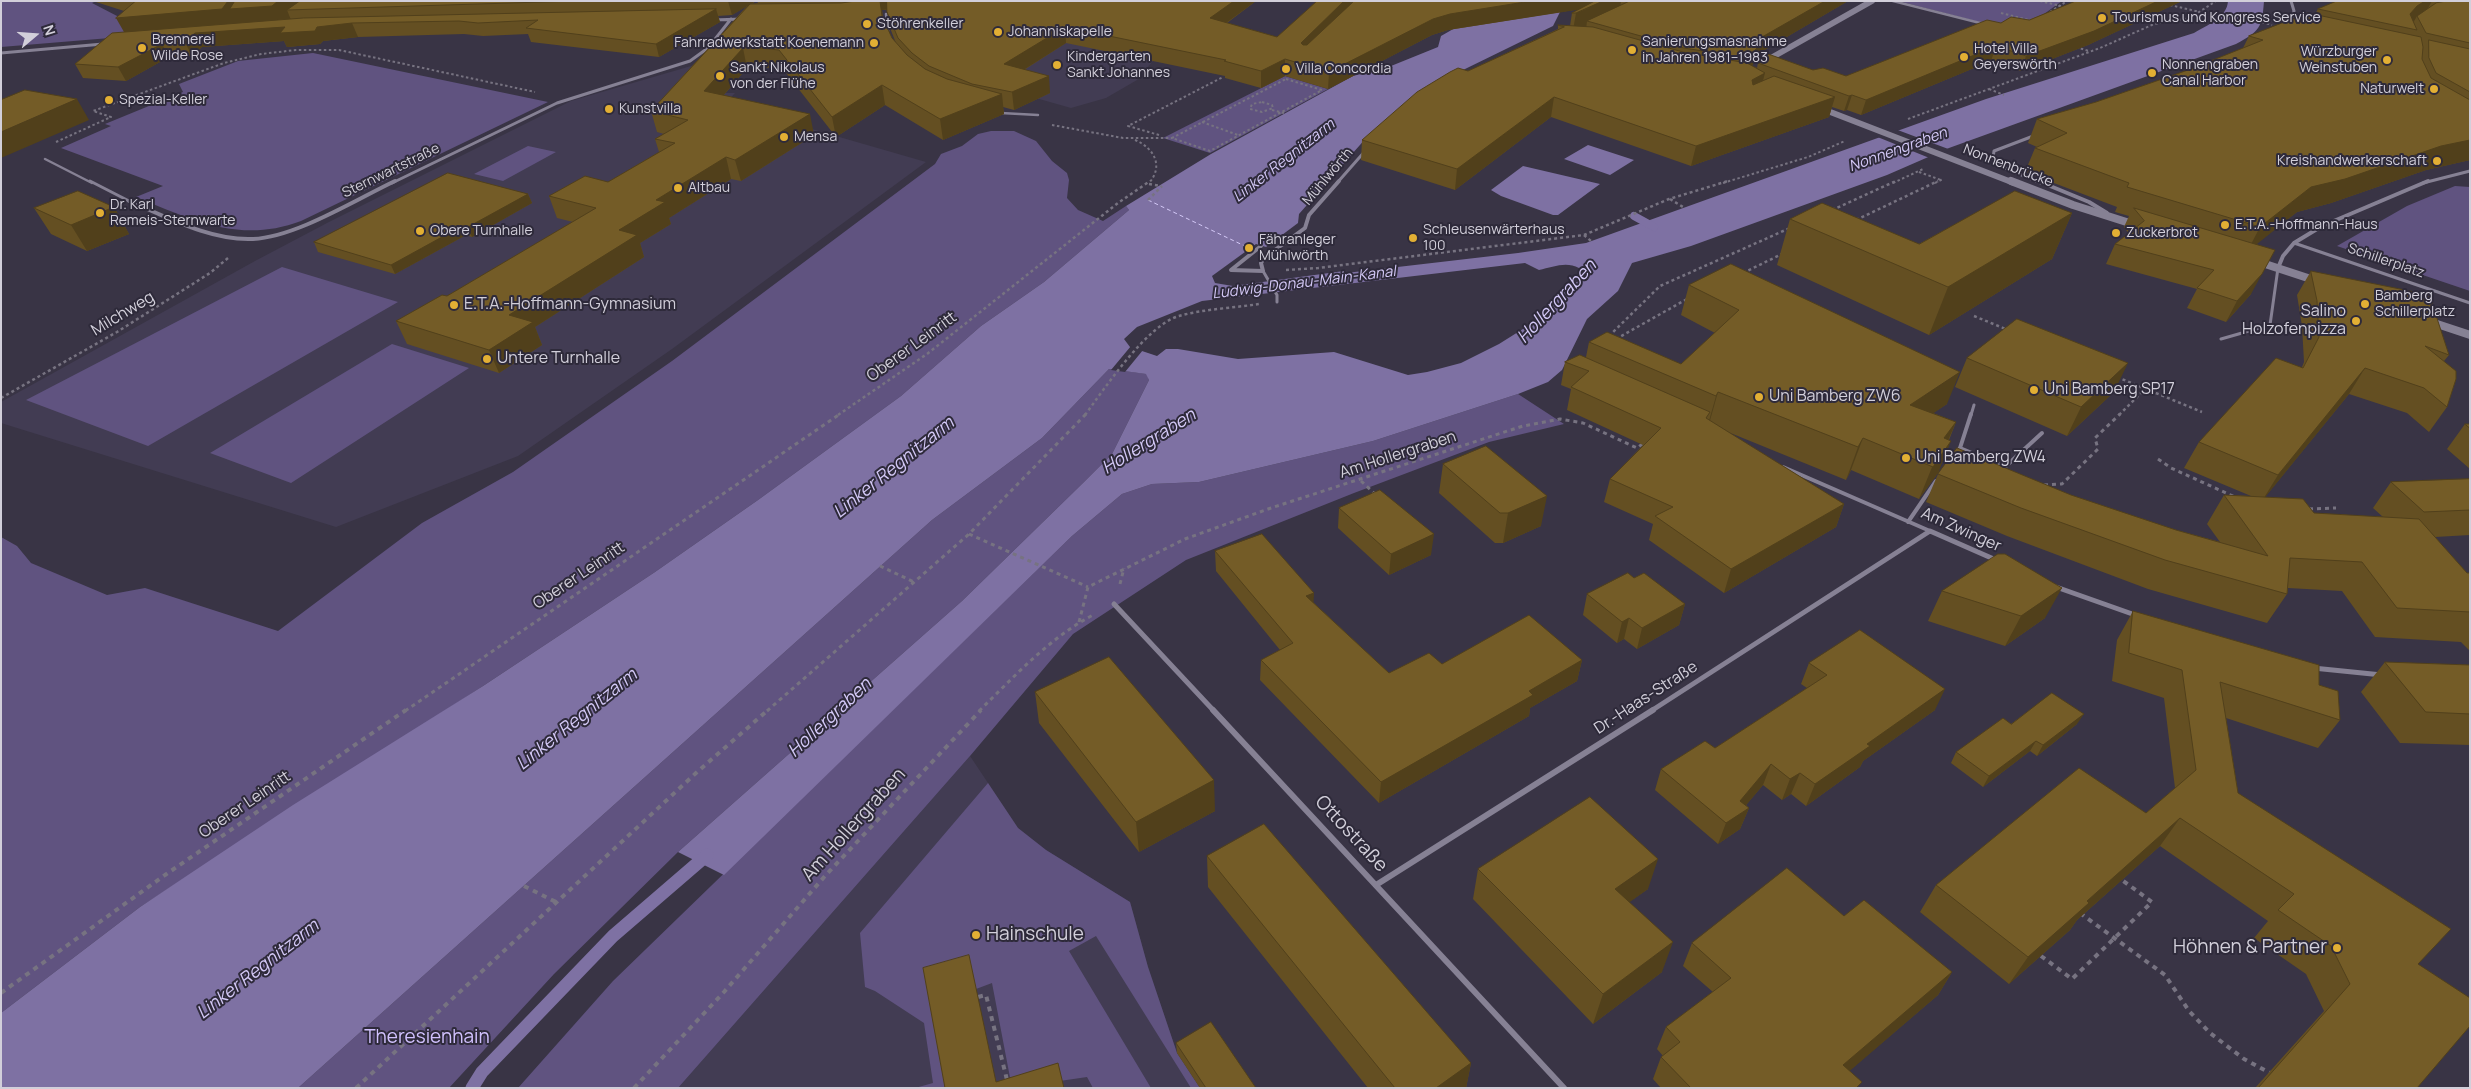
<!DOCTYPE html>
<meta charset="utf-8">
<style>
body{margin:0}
#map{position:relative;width:2471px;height:1089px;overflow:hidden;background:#393445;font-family:Manrope,sans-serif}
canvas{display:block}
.frame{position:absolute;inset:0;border:2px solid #d2cfda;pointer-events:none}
.north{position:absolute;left:10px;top:10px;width:50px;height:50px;-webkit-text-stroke:4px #2e2a3a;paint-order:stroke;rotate:72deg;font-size:14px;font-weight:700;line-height:20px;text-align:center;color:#d2cfda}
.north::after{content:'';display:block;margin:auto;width:18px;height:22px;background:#d2cfda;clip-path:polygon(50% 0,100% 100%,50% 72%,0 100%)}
</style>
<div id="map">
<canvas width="2471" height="1089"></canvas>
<div class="frame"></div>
<div class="north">N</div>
</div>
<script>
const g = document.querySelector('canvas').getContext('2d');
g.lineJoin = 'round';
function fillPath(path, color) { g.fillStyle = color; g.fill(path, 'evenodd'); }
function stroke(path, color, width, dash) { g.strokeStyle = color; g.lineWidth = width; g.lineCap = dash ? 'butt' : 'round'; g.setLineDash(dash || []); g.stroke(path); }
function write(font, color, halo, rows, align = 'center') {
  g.font = font + ' Manrope,sans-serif'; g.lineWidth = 4; g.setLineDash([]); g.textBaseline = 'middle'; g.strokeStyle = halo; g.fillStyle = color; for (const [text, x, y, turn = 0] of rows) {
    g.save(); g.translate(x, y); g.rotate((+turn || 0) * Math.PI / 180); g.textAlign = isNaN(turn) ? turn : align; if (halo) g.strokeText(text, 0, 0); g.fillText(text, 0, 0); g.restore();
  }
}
fillPath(new Path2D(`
 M1029 33 1153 61 1137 80 1106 98 1071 108 1004 89Z
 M698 64 713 93H735L725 104 926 162 672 349 518 456 336 527 1 423V402L255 261 327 223 571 101Z
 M970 756 1018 828 1046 850 1130 902 1148 967 1177 1053 1200 1088H678Z`), '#423c53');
fillPath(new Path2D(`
 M1 1H96L92 3 146 31 134 36 1 47Z
 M1898 1H2062L2026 27 1987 24Z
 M313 53 548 102 301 221C240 244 193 220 136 197L163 186 61 148 111 126 105 124 183 92 179 84 238 61Z
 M1285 76 1328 89 1210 153 1163 138Z
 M991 131H1014L1036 141 1052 161 1067 173 1069 180 1067 198 1078 210 1103 221 1126 206 1129 210 1044 282 981 326 901 396 758 500 655 572 483 686 140 907 1 1013V537L17 546 31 563 107 595 145 588 278 631 422 523 513 472 672 361 935 164 941 154 962 146 978 134Z
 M528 146 556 152 503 181 474 174Z
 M2455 186 2470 187V291L2337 246 2407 206Z
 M282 267 398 302 148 446 26 400Z
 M392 344 469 368 291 483 210 453Z
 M1109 369 1147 374 1149 380 1112 454 1084 482 962 601 678 852 554 974 449 1088H298L932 520 1042 438Z
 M1518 394 1564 424 1489 442 1354 493 1186 560 1073 634 970 756 678 1088H518L613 981 1072 536 1122 494 1152 484 1199 482 1373 441Z
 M988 783 1018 828 1046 850 1130 902 1148 967 1177 1053 1200 1088H1191L1096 936 1069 951 1151 1088H1093L1087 1077 1012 1088 992 983 976 989 948 1088H915L933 1083 924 1023 875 991 865 987 860 933Z`), '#605380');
fillPath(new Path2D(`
 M2228 1H2264C2262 28 2260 31 2236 44L1949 148 1887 175 1691 246 1632 263 1618 291 1587 319 1562 370 1548 382 1518 394 1373 441 1199 482 1152 484 1122 494 1072 536 724 875 678 852 962 601 1084 482 1112 454 1149 380 1146 374 1109 369 1042 438 932 520 298 1088H1V1013L140 907 293 805 483 686 655 572 758 500 901 396 981 326 1044 282 1129 210 1126 206 1211 154 1353 76 1391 66 1438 47 1441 36 1462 24 1563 6 1553 26 1463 70 1367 137 1299 214 1298 223 1266 247 1256 244 1212 276 1215 283 1233 286 1344 271 1346 273 1518 253 1586 243 1986 99 2194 33C2207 25 2227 18 2228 1ZM1525 263 1539 270C1553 267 1566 261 1579 268L1580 280 1557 295 1542 317 1499 344 1461 363 1427 372 1408 375 1334 352 1238 359 1178 349H1166L1157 356 1130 347 1124 339 1137 327 1202 301Z
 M1588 145 1634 160 1610 175 1564 159Z
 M1523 166 1600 184 1558 215H1553L1501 196 1491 190Z`), '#7e71a3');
fillPath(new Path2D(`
 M1895 129 1951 150 1932 159 1875 136Z
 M1131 346 1143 350 1125 372 1111 370Z`), '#393445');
stroke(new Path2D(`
 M1634 216 1654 227`), '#7e71a3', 8);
stroke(new Path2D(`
 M472 1088 482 1072 613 936 707 855`), '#7e71a3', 13);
stroke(new Path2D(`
 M1148 200 1249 248`), '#d4c9f7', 1, [4, 3]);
stroke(new Path2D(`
 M2040 1 2061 6
 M2170 5 2200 12
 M2050 12 2067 1
 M2001 13 2033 21
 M2262 22 2272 25
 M2076 47 2089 51
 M1286 79 1322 90 1210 151 1172 138Z
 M1989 89 2004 95
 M1262 102 1272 105 1273 108 1262 112 1250 109 1252 104Z
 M1272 110 1284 113
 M1908 119 2100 48 2154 24 2190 18 2216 1
 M1202 122 1238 135
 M1052 125 1123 138H1172
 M1159 135 1128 126 1223 77
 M1135 140C1154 148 1164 166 1149 183
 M56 142 111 117 93 111 224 63 261 54 296 50H339L535 92
 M1919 172 1941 180
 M1723 183 1808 157 1845 141
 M1893 183 1923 169
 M1935 183 1943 179`), '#777381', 2, [2.5, 2.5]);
stroke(new Path2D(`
 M1149 184 1161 186
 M1670 199 1683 207
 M1148 200 1162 186
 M1832 210 1896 181
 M1856 220 1938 181
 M1584 235 1591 241
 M1286 270 1318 268 1584 235 1669 199 1728 181
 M1743 273 1782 254
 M1974 316 2008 330
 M1609 336 1660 286 1790 228
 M1616 339 1687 299
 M2117 377 2202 412
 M1 398 117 332 210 273 228 258
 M838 415 927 354 1118 203 1150 181
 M1085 415C1105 388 1147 325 1179 316 1204 309 1233 308 1259 304
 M2119 415 2145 389`), '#777381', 2.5, [3, 3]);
stroke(new Path2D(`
 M2158 459 2171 468 2235 497
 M1361 481 1375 494
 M2044 485 2062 484 2098 449 2095 438 2120 414
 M2309 509 2336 508
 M969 534 1088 587
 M880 566 914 582
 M1120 584 1124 568
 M1079 622 1088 587 1185 539 1271 508 1523 426 1560 419 1583 423 1637 448 1645 442
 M405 711 840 414
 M767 711 969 534 1086 414
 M979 711C1015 676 1050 637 1095 614`), '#777381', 3, [4, 4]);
stroke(new Path2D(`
 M524 886 556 902
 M2080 913 2165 975 2189 1011 2210 1033 2244 1059 2272 1074
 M2041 956 2072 979 2152 902 2122 880
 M1 993 165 875 406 710
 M978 997 986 995 1009 1088
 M356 1088 696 773 768 710
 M634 1088 724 992 825 876 981 710`), '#777381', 4, [5, 5]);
stroke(new Path2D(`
 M1893 1 1984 24
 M886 14 888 31
 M1001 113 1038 115
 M45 159 92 183`), '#868194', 2.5);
stroke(new Path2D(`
 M90 181 129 201
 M2294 243 2470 303
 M1263 271 1277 295V302
 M2221 339 2270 325 2278 268
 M1971 415 1974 405`), '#868194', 3);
stroke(new Path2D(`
 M1960 448 1971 414
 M1956 453 1960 448 2005 467 2042 433
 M1783 467 1930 531
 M1908 522 1936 481`), '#868194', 4);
stroke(new Path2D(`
 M713 20 742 19
 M2290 24 2294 11 2291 1
 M1 53 103 44
 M2036 135 1994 151 1993 158 2005 168 2041 183
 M392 183 557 103 690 61 708 48 731 19
 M1337 183 1366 150
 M2423 183 2470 171`), '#868194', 3);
stroke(new Path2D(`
 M2038 181 2089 202 2107 213
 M129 201C167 217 210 241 253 239 296 237 355 200 395 181
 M1261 246 1231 270 1263 271 1261 263 1264 258 1305 228 1309 215 1339 181
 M2278 268 2283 256 2294 243 2322 226 2428 181`), '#868194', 4);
stroke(new Path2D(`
 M2056 587 2138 616
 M1114 604 1214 711
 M2313 668 2382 675
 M1651 711 1930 531 1996 560`), '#868194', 5);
stroke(new Path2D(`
 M1213 710 1564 1088
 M1376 885 1653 710`), '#868194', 6);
stroke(new Path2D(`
 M1762 63 1872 1
 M1820 108 2014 183`), '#868194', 6);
stroke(new Path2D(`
 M2011 181 2073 205 2139 226
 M2256 261 2320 282
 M2428 321 2470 335`), '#868194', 8);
fillPath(new Path2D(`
 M96 1H756L752 4 758 3 757 1H1256L1227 23 1277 37 1317 1H1848L1756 55 1752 66 1757 68 1758 63 1813 70 1846 76 2001 23 2029 20 2076 1H2182L2088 45 2021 71 1991 61 1861 115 1847 110 1844 111 1832 107 1829 117 1691 166 1551 117 1455 190 1361 160 1362 140 1468 71 1558 29V25L1570 26 1572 13 1580 9 1448 30 1432 35 1328 89 1285 76 1261 88 1225 78V76L1066 43 1024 70 1050 93 1014 110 1003 107 1004 114 943 140 885 105 836 137 783 69 747 66V68L723 96 814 135 741 181 731 179 669 218 671 224 640 243 644 257 535 327 542 345 499 373 407 344 396 321 447 296 573 222 557 218 549 196 608 182 659 152 655 139 664 134 657 132 651 111 747 6 732 15 718 16 720 22 659 57 531 42 528 34 483 36 464 34 358 37 323 41 320 44 287 47 284 41 202 47 192 56 169 57 126 81 83 78 75 64 124 32V11L96 2ZM882 10H887L890 28 896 43 892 38 883 20Z
 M2337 1H2470V160L2426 170 2331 203 2297 212 2256 244 2251 294 2226 322 2187 308 2197 289 2106 264 2115 244 2129 234 2124 227 2129 216 2115 212 2117 207 2025 172 2035 148 2037 147 2028 143 2037 119 2096 102 2188 70 2243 48 2249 36 2315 14 2318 9Z
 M528 194 532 203 472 237 466 235 395 274 318 252 314 242Z
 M114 207 129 234 87 251 51 234 34 208Z
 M2072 213 2052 259 1929 335 1777 265 1790 219 1919 244Z
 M2311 271 2449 355 2444 361 2447 407 2429 432 2407 413 2349 394 2265 497 2314 513 2383 517 2373 508 2391 482 2470 479V535L2435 537 2467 573H2470V651L2461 642 2375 637 2342 591 2288 588 2287 594 2267 623 2148 589 2007 536 1926 502 1938 474 2071 495 2176 530 2220 542 2207 524 2224 495 2251 496 2184 468 2199 442 2302 367 2304 362 2302 326 2297 295Z
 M1689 285 1947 404 1933 413 1956 422 1949 440 1938 473 1919 499 1851 470 1846 480 1728 432 1844 504 1836 527 1724 593 1649 540 1653 524 1604 502 1610 479 1643 445 1567 410 1571 389 1561 385 1565 362 1586 357 1589 342 1681 364 1715 333 1681 315Z
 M1967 358 2114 392 2067 436 1955 387Z
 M2465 424H2470V469L2447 449Z
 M1443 464 1541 526 1503 543H1495L1439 493Z
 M1339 508 1431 555 1389 575 1338 528Z
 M1215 551 1314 603 1389 673 1442 664 1582 660 1577 681 1530 708 1529 716 1379 803 1260 680 1261 660 1280 650 1216 571Z
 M1634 578 1685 604 1679 625 1637 649 1624 639 1617 643 1583 615 1587 594Z
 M1942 591 2045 618 2005 646 1928 621Z
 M2133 611 2319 685 2340 720 2318 748 2226 718 2238 793 2418 964 2417 1088H2255L2324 1011 2306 974 2254 938 2268 921 2160 846 2077 920 2070 930 2009 984 1920 912 1936 885 2146 813 2175 788 2164 698 2112 681 2117 640Z
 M2385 662 2470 665V745L2400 743 2361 692Z
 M1809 663 1935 710 1863 761 1860 767 1806 806 1791 794 1782 800 1763 785 1746 805 1749 808 1740 829 1718 844 1655 790 1661 769 1715 748 1807 688 1801 684Z
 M1035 692 1215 811 1139 852 1039 723Z
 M2077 724 2037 756 2030 751 1983 787 1951 763 1956 752Z
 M1207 856 1471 1063 1466 1088H1368L1208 887Z
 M1478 869 1648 889 1629 902 1662 972 1593 1024 1473 899Z
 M1844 916 1952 972 1938 995 1849 1071 1859 1088H1661L1653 1079 1661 1057 1663 1056 1657 1049 1666 1027 1713 992 1683 966 1692 943Z
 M1176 1043 1256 1088H1200L1177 1053Z`), '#644f22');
fillPath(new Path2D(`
 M228 1H319L287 10 291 20 285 27H317L352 23 358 37 323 41 320 44 287 47 284 41 202 47 192 56 185 42 128 39 116 18Z
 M728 1H756L732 15Z
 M871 1H973L882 10 885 35Z
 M1234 1H1256L1211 34 1210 18Z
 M1344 1H1360L1301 59V43Z
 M1531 1H1623V2H1621L1619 15 1587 21 1586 30 1572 36 1576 13 1589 8 1448 30 1432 35 1328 89 1329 72 1433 19 1450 14Z
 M1825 1H1848L1756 55 1753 65 1743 75 1747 58 1748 45Z
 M2158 1H2182L2088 45 2021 71 2026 56Z
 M2425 1H2432L2423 17 2417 16 2413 23 2410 14 2417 6Z
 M716 9 720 22 659 57 656 44Z
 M1065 27 1066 43 1006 81 1004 64Z
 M162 44 169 57 126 81 118 67Z
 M1996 46 1991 61 1861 115 1866 100Z
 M743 48 747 68 709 112 704 91Z
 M1285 59V76L1261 88V71Z
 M1765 73 1760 92 1747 100 1752 80Z
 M1049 76 1050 93 1014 110 1012 92Z
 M882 85 885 105 836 137 832 117Z
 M1002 94 1004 114 943 140 940 119Z
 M1852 95 1847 110 1844 111 1849 96Z
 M1554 97 1551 117 1455 190 1457 169Z
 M1835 97 1829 117 1691 166 1696 146Z
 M77 99 89 120 1 158V132Z
 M810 114 814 135 741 181 735 160Z
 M2470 140V160L2426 170 2331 203 2297 212 2247 252 2260 227 2311 187 2441 146Z
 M726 157 731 179 669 218 671 224 640 243 644 257 535 327 542 345 499 373 489 350 509 315 656 200Z
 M528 194 532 203 472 237 468 227Z
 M114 207 129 234 87 251 71 225Z
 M2072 213 2052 259 1929 335 1948 287Z
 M462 226 466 235 395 274 391 265Z
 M2262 274 2251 294 2226 322 2237 301Z
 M2128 363 2114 392 2067 436 2081 407Z
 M2365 368 2349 394 2262 501 2278 475Z
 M1960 372 1947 404 1898 437 1910 405Z
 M1718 392 1709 424 1707 428 1716 396Z
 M1956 422 1943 452 1951 441 1938 473 1919 499 1944 438Z
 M1863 438 1851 470 1846 480 1858 447Z
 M1547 496 1541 526 1503 543 1508 513Z
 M1844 504 1836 527 1724 593 1731 569Z
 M1434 534 1431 555 1389 575 1391 554Z
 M2062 588 2045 618 2005 646 2021 616Z
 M1314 593 1313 613 1306 596Z
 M1685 604 1679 625 1637 649 1642 628Z
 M1629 618 1624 639 1617 643 1622 622Z
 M1582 660 1577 681 1530 708 1529 716 1379 803 1381 782 1529 691Z
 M1945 689 1935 710 1863 761 1860 767 1806 806 1815 784 1867 744Z
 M2084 714 2077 724 2037 756 2043 745Z
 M2036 741 2030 751 1983 787 1989 776Z
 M1771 764 1763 785 1737 816 1749 808 1740 829 1718 844 1726 823 1740 801Z
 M1800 773 1791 794 1782 800 1790 779Z
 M1214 780 1215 811 1139 852 1136 822Z
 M2180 818 2160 846 2077 920 2070 930 2009 984 2028 957 2087 901Z
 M1658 859 1648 889 1606 919 1615 889Z
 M1673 942 1662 972 1593 1024 1603 994Z
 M1952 972 1938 995 1831 1087 1843 1065Z
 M1471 1063 1466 1088H1436Z`), '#51401b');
const building = new Path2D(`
 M136 1H228L222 9 116 18Z
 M235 1H278L272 6 230 9Z
 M300 1H574L287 10Z
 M856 1H880L882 16 892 38 907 55 925 69 947 79 1002 94 940 119 882 85 832 117 779 50 740 46 743 48 704 91 810 114 735 160 726 157 656 200 665 202 619 230 637 235 509 315 533 322 489 350 396 321 442 295 447 296 596 208 549 196 585 176 608 182 675 143 655 139 688 120 651 111 750 4 841 3Z
 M887 1H1234L1210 18 1277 37 1317 1H1344L1301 43 1303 45H1307L1354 1H1531L1450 14 1433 19 1329 72 1285 59 1261 71 1224 61 1226 60 1065 27 1004 64 1049 76 1012 92 972 84 929 66 912 53 898 38 887 12Z
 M1595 1H1603L1576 13H1572Z
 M1630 1H1825L1748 45 1757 48 1747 58 1684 48 1587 21Z
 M2076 1H2158L2094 31 2026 56 1996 46 1866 100 1852 95 1849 96 1758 63 1768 54 1813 70 1823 68 1846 76 1987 20 2001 23 2011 17 2029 20Z
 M2337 1H2425L2417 6 2410 14 2417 30 2318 9Z
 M2447 1H2470V43L2426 33 2417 16 2436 3Z
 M716 9 656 44 526 28 538 20 478 23 459 21 352 23 317 27 315 31 280 33 285 27 195 33 185 42 162 44 118 67 75 64 112 33 303 18Z
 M2308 13 2421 37 2423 47 2422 59 2431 78 2470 100V140L2441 146 2345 179 2311 187 2260 227 2127 187 2129 183 2035 148 2067 133 2037 119 2096 102 2188 70 2263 40 2249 36Z
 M1558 25 1593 27 1683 52 1747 63 1765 73 1752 80 1753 85 1774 76 1835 97 1696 146 1554 97 1457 169 1362 140 1417 92 1450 72 1458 68 1468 71 1564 27Z
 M2429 40 2470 49V92L2436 73 2429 58Z
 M25 90 77 99 1 132V100Z
 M448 173 528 194 468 227 462 226 391 265 314 242Z
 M78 191 114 207 71 225 34 208Z
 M2015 191 2072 213 1948 287 1790 219 1822 203 1919 244Z
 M2134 208 2275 250 2262 274 2237 301 2197 288 2214 270 2115 244 2144 221Z
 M1731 264 1960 372 1910 405 1956 422 1944 438 1951 441 1933 467 1863 438 1858 447 1718 392 1716 396 1589 342 1607 332 1681 364 1739 310 1689 285Z
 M2311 271 2410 291 2430 297 2449 355 2425 346 2456 371V379L2447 407 2424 388 2365 368 2278 475 2199 442 2276 358 2303 368 2319 337 2317 301Z
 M2017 319 2128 363 2081 407 1967 358Z
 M1580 355 1710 412 1706 418 1844 504 1731 569 1655 516 1673 507 1610 479 1661 428 1571 387 1589 371 1565 362Z
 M2465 424H2470V428Z
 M1486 446 1547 496 1508 513H1500L1443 464Z
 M1957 448 2071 495 2176 530 2268 556 2224 495 2303 499 2314 513 2419 519 2467 573H2470V612L2397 608 2362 562 2290 558 2287 594 2165 560 2021 508 1938 474Z
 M2470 479V510L2424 512 2391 482Z
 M1380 490 1434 534 1391 554 1339 508Z
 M1262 534 1314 593 1306 596 1389 673 1429 653 1442 664 1529 615 1582 660 1529 691 1533 695 1381 782 1261 660 1293 643 1215 551Z
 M1998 554H2005L2062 588 2021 616 1942 591Z
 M1628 573 1634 578 1644 573 1685 604 1642 628 1629 618 1622 622 1587 594Z
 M2133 611 2319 665V685L2338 691 2340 720 2220 682 2238 793 2451 929 2418 964 2470 998V1026L2417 1088H2258L2350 984 2331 946 2278 910 2294 894 2180 818 2087 901 2089 903 2028 957 1936 885 2079 768 2146 813 2196 770 2182 670 2129 653Z
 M1860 630 1945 689 1867 744 1870 746 1815 784 1800 773 1790 779 1771 764 1740 801 1749 808 1726 823 1661 769 1705 741 1715 748 1827 675 1809 663Z
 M1109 657 1214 780 1136 822 1035 692Z
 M2385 662 2470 665V714L2426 712Z
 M2052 693 2084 714 2043 745 2036 741 1989 776 1956 752 2003 718 2011 724Z
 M1590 797 1658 859 1615 889 1673 942 1603 994 1478 869Z
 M1264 824 1471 1063 1436 1088H1395L1207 856Z
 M1787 868 1844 916 1864 900 1952 972 1843 1065 1862 1082 1856 1088H1691L1661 1057 1680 1042 1666 1027 1731 978 1692 943Z
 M969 955 996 1082 1058 1063 1064 1088H945L923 968Z
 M1211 1022 1256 1088H1206L1176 1043Z`);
fillPath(building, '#745c27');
stroke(building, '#51401b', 1);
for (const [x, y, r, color] of [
 [2102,18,5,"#e2af34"],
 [867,24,5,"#e2af34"],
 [998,32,5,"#e2af34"],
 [874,43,5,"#e2af34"],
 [142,48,5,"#e2af34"],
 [1632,50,5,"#e2af34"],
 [1964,57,5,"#e2af34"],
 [2387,60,5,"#e2af34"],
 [1057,65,5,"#e2af34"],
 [1286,69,5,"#e2af34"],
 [2152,73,5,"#e2af34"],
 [720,76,5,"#e2af34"],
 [2434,89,5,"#e2af34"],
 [109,100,5,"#e2af34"],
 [609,109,5,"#e2af34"],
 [784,137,5,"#e2af34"],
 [2437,161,5,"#e2af34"],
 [678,188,5,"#e2af34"],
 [100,213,5,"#e2af34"],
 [2225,225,5,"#e2af34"],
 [420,231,5,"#e2af34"],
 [2116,233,5,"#e2af34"],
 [1413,238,5,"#e2af34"],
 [1249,248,5,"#e2af34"],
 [2365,304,5,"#e2af34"],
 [454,305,5,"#e2af34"],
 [2356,321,5,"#e2af34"],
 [487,359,5,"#e2af34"],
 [2034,390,5,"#e2af34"],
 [1759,397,5,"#e2af34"],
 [1906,458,5,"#e2af34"],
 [976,935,5,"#e2af34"],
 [2337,948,5,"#e2af34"]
]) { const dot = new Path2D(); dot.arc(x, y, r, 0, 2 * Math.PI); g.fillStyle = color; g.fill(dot); stroke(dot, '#2e2a3a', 2); }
write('14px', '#d2cfda', '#2e2a3a', [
 ["Tourismus und Kongress Service",2112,18],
 ["Stöhrenkeller",877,24],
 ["Johanniskapelle",1008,32],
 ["Brennerei",152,40],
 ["Wilde Rose",152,56],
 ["Sanierungsmasnahme",1642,42],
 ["in Jahren 1981–1983",1642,58],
 ["Fahrradwerkstatt Koenemann",864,43,"right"],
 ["Hotel Villa",1974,49],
 ["Geyerswörth",1974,65],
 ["Würzburger",2377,52,"right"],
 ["Weinstuben",2377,68,"right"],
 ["Kindergarten",1067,57],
 ["Sankt Johannes",1067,73],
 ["Nonnengraben",2162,65],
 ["Canal Harbor",2162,81],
 ["Sankt Nikolaus",730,68],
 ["von der Flühe",730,84],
 ["Villa Concordia",1296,69],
 ["Naturwelt",2424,89,"right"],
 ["Spezial-Keller",119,100],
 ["Kunstvilla",619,109],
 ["Mensa",794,137],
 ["Kreishandwerkerschaft",2427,161,"right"],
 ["Altbau",688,188],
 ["Dr. Karl",110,205],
 ["Remeis-Sternwarte",110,221],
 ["E.T.A.-Hoffmann-Haus",2235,225],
 ["Schleusenwärterhaus",1423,230],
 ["100",1423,246],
 ["Obere Turnhalle",430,231],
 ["Zuckerbrot",2126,233],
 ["Fähranleger",1259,240],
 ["Mühlwörth",1259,256],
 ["Bamberg",2375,296],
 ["Schillerplatz",2375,312]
], 'left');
write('14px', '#d2cfda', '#2e2a3a', [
 ["Nonnenbrücke",2008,166,21],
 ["Sternwartstraße",391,171,-26],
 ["Mühlwörth",1328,177,-50],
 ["Schillerplatz",2386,261,19]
]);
write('italic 15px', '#d4c9f7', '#2e2a3a', [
 ["Nonnengraben",1898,150,-20],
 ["Linker Regnitzarm",1284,161,-38],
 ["Ludwig-Donau-Main-Kanal",1304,283,-7]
]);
write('16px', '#d2cfda', '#2e2a3a', [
 ["E.T.A.-Hoffmann-Gymnasium",464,305],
 ["Salino",2346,312,"right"],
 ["Holzofenpizza",2346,330,"right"],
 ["Untere Turnhalle",497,359],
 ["Uni Bamberg SP17",2044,390],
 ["Uni Bamberg ZW6",1769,397],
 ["Uni Bamberg ZW4",1916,458]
], 'left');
write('16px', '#d2cfda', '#2e2a3a', [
 ["Milchweg",123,314,-31],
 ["Oberer Leinritt",912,347,-36],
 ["Am Hollergraben",1398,455,-18],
 ["Am Zwinger",1961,530,24],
 ["Oberer Leinritt",579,576,-34],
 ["Dr.-Haas-Straße",1646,698,-33],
 ["Oberer Leinritt",245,805,-34]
]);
write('italic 18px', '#d4c9f7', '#2e2a3a', [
 ["Hollergraben",1557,302,-47],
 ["Hollergraben",1149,442,-32],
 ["Linker Regnitzarm",894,468,-39],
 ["Hollergraben",830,718,-43],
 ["Linker Regnitzarm",577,720,-39],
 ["Linker Regnitzarm",258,970,-38]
]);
write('19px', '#d2cfda', '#2e2a3a', [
 ["Am Hollergraben",854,825,-48],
 ["Ottostraße",1351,834,47]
]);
write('19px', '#d2cfda', '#2e2a3a', [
 ["Hainschule",986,935],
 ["Höhnen & Partner",2327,948,"right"]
], 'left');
write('19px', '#d1c1fe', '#2e2a3a', [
 ["Theresienhain",427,1038]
]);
</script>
